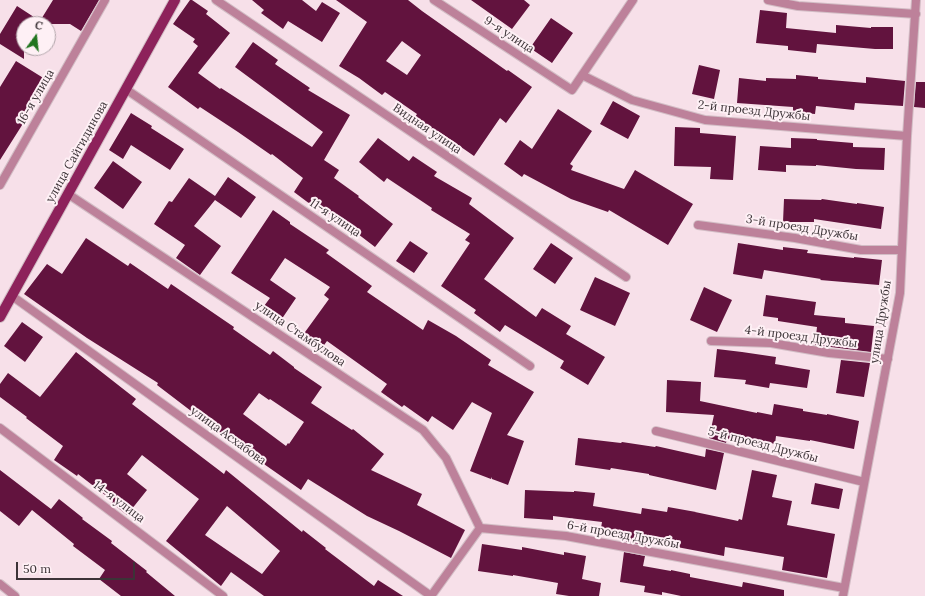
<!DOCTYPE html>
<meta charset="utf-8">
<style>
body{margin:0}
#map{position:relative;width:925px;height:596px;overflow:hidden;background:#f7e0e9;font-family:Lora,serif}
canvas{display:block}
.north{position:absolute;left:16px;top:16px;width:40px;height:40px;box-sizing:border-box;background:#fef0f5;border:1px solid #b0a4a9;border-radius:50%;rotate:15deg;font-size:11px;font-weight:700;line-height:16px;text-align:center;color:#3c3337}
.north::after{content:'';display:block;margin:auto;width:14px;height:18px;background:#21751f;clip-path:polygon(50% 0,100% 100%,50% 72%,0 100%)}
.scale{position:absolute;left:16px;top:562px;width:119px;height:18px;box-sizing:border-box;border:2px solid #3c3337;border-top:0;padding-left:5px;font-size:12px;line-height:14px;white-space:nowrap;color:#3c3337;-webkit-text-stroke:3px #fef0f5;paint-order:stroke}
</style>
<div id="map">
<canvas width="925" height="596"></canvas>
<div class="north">С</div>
<div class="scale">50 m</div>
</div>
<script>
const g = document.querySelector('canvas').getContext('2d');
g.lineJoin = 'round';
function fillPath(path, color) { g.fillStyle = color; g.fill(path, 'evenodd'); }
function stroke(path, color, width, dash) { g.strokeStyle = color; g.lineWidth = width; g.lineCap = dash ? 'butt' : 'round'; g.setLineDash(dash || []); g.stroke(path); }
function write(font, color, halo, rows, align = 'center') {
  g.font = font + ' Lora,serif'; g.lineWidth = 4; g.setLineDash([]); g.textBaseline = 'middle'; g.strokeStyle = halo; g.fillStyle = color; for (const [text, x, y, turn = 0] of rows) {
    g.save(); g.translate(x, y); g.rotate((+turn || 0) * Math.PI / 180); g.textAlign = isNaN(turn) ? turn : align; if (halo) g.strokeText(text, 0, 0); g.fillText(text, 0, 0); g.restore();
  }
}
fillPath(new Path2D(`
 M53 0H99L81 31 70 24H24V59L0 44V34L17 6 40 21Z
 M190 0H192L208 11 206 14 230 33 198 73 220 89 221 88 312 147 323 132 235 67 253 42 278 60 275 64 310 88 308 90 350 115 324 160 339 170 334 178 359 196 358 197 393 224 375 247 341 221V222L316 204 314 207 294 192 303 178 272 154 271 155 238 132 200 107 198 109 168 87 198 46 193 42 195 39 173 24Z
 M252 0H302L316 11 322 2 340 13 322 42 288 21 283 29 261 13 264 10Z
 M336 0H408L422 11 507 71 508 70 532 87 506 123 500 118 474 156 438 131 437 133 415 117 417 114 385 92 382 95 359 78 339 66 367 22ZM402 41 421 55 407 75 386 61Z
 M471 0H524L530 5 512 29Z
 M760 10 787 13 786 28 836 33V25L871 28V27H893V49H875L817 44 816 53 788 50V46L756 43Z
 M551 18 573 33 552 63 530 48Z
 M16 61 45 79 20 119 24 122 0 160V87Z
 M699 65 720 70 714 99 692 94Z
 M796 75 818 77V79L866 83V77L905 81 903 106 855 103 854 110 816 106 815 114 793 112V107L737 103 739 78 766 81V78L796 79Z
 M916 82H925V108L914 107Z
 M613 101 640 116 628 139 600 124Z
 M558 109 592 131 570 164 573 166 571 170 624 189 635 170 693 204 668 245 609 210 608 212 571 199 524 174 522 177 504 164 520 140 532 149Z
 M131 113 152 126 151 128 184 149 170 170 131 145 123 159 109 150Z
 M675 127 700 128V133L736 136 733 180 710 179 711 167 674 166Z
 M378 138 409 161 413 156 437 172 434 176 472 198 469 204 514 238 484 279 536 317 542 308 571 326 566 334 605 357 588 385 560 368 564 361 505 325 500 332 474 313 476 310 441 286 470 243 465 240 470 234 431 210 432 208 387 178 384 182 359 162Z
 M791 138 817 139V140L853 143V147L885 148 884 170 856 169 816 165V166L786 165V172L758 170 760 146 791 148Z
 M113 161 142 182 123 209 94 188Z
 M228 177 256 197 241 218 215 200 194 226 221 246 200 275 176 258 185 245 154 224 169 201 172 202 189 178 215 196Z
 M784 199 821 200 822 199 857 204V203L884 207 881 229 814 219V222H783Z
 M273 210 290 222V224L329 250 326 253 372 286 367 292 423 330 428 320 456 336 491 360 488 365 534 392 507 435 524 441 508 485 492 479V477L491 479 470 471 492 413 472 402 453 430 432 416 428 422 404 405 402 407 381 392 387 384 327 341 319 352 300 339 329 299 324 295 330 287 285 258 270 280 296 298 279 323 261 310 270 298 231 273Z
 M86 238 128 266 130 263 168 289 171 284 234 327 233 329 270 355 273 351 294 367V368L322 387 311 403 352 430 353 429 384 454 371 470 422 494 417 505 465 530 451 558 399 531 367 516 308 479 301 490 261 462 260 463 224 438 194 415 195 414 157 385 158 383 87 338 24 294 47 264 62 274ZM259 393 269 400 270 399 304 422 289 444 288 443 286 446 243 414Z
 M410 241 428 253 414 273 396 261Z
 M551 243 573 258 555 284 533 269Z
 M738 243 783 250V247L808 250 807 253 854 258V257L882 260 879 285 820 280 821 279 764 270 762 279 733 274Z
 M595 277 630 293 615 326 580 310Z
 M704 287 732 300 717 332 690 320Z
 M766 295 816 302 814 315 845 318V323L874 326 871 352 815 345 817 327 778 321V318L763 316Z
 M22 322 43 337 25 362 4 346Z
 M717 349 742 352 776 357 775 364 810 370 807 388 770 383 769 388 745 384 746 380 714 377Z
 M76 352 136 399 132 404 224 474 226 470 302 532 303 530 326 548 325 549 374 586 378 580 403 596H264L231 572 221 586 166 541 199 499 142 455 127 474 147 490 127 515 112 503 113 501 78 474 77 476 54 460 63 446 26 418 27 417 0 397V384L8 373 40 397ZM227 506 280 551 262 574 205 535Z
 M841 360 870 363 864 397 836 393Z
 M667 380 701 382 700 401 757 413V412L772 415 774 404 803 409V411L827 415V414L859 421 854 449 810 440V441L776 436 775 444 740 436 738 442 727 439 726 443 709 438 714 415 666 412Z
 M578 438 621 443 622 442 655 447 656 446 705 457 706 449 724 453 716 490 649 475V474L611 468 610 470 575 465Z
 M0 470 51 509 59 499 83 518 82 519 112 541 111 543 147 571 146 572 175 596H121L99 579 105 570 73 546 74 544 32 510 19 526 0 511Z
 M752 470 777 475 772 497 792 501 787 525 835 534 827 578 782 570 784 557 725 547 724 556 656 543 647 542 646 545 626 542V539L600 534 602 522 553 516V520L524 518 525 490 574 492V491L595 493 593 506 641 514 642 508 667 512 668 507 696 512H695L738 521 739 519 742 520Z
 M815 483 843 489 839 509 811 504Z
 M482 544 522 550V547L564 555V552L586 556 582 579 601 583 599 596H569L556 594 558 583 513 575V576L478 571Z
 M624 552 645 556 643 566 671 571V570L690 574V577L742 587 743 582 784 590V596H681L662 592V595L644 592 645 586 620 582Z`), '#62133e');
const minor = new Path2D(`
 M216 0 626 277
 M434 0 572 90 633 0
 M768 0 798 6 916 14
 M582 75 632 100 705 120 907 136
 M127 90 530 366
 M0 185 105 0
 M68 194 423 430 446 458 480 528
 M698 225 795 238 861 250H902
 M12 296 431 596
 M711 341 771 343 829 353 888 359
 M0 428 223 596
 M656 431 864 482
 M0 584 15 596
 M431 596 480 528 566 536 844 588
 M843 596 900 293 907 136 916 0`);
const primary = new Path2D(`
 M0 317 175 0`);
stroke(minor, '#d2bdc5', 10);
stroke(primary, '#d2bdc5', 12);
stroke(minor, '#bd819a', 8);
stroke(primary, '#8d225b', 10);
write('12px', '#3c3337', '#fef0f5', [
 ["9-я улица",509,35,33],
 ["16-я улица",36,97,-60],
 ["2-й проезд Дружбы",754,111,6],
 ["Видная улица",427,129,34],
 ["улица Сайгидинова",77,152,-61],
 ["11-я улица",335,218,34],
 ["3-й проезд Дружбы",802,228,9],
 ["улица Дружбы",881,322,-81],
 ["улица Стамбулова",300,334,34],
 ["4-й проезд Дружбы",801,337,7],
 ["улица Асхабова",228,436,36],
 ["5-й проезд Дружбы",763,445,14],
 ["14-я улица",119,502,37],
 ["6-й проезд Дружбы",623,535,10]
]);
</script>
